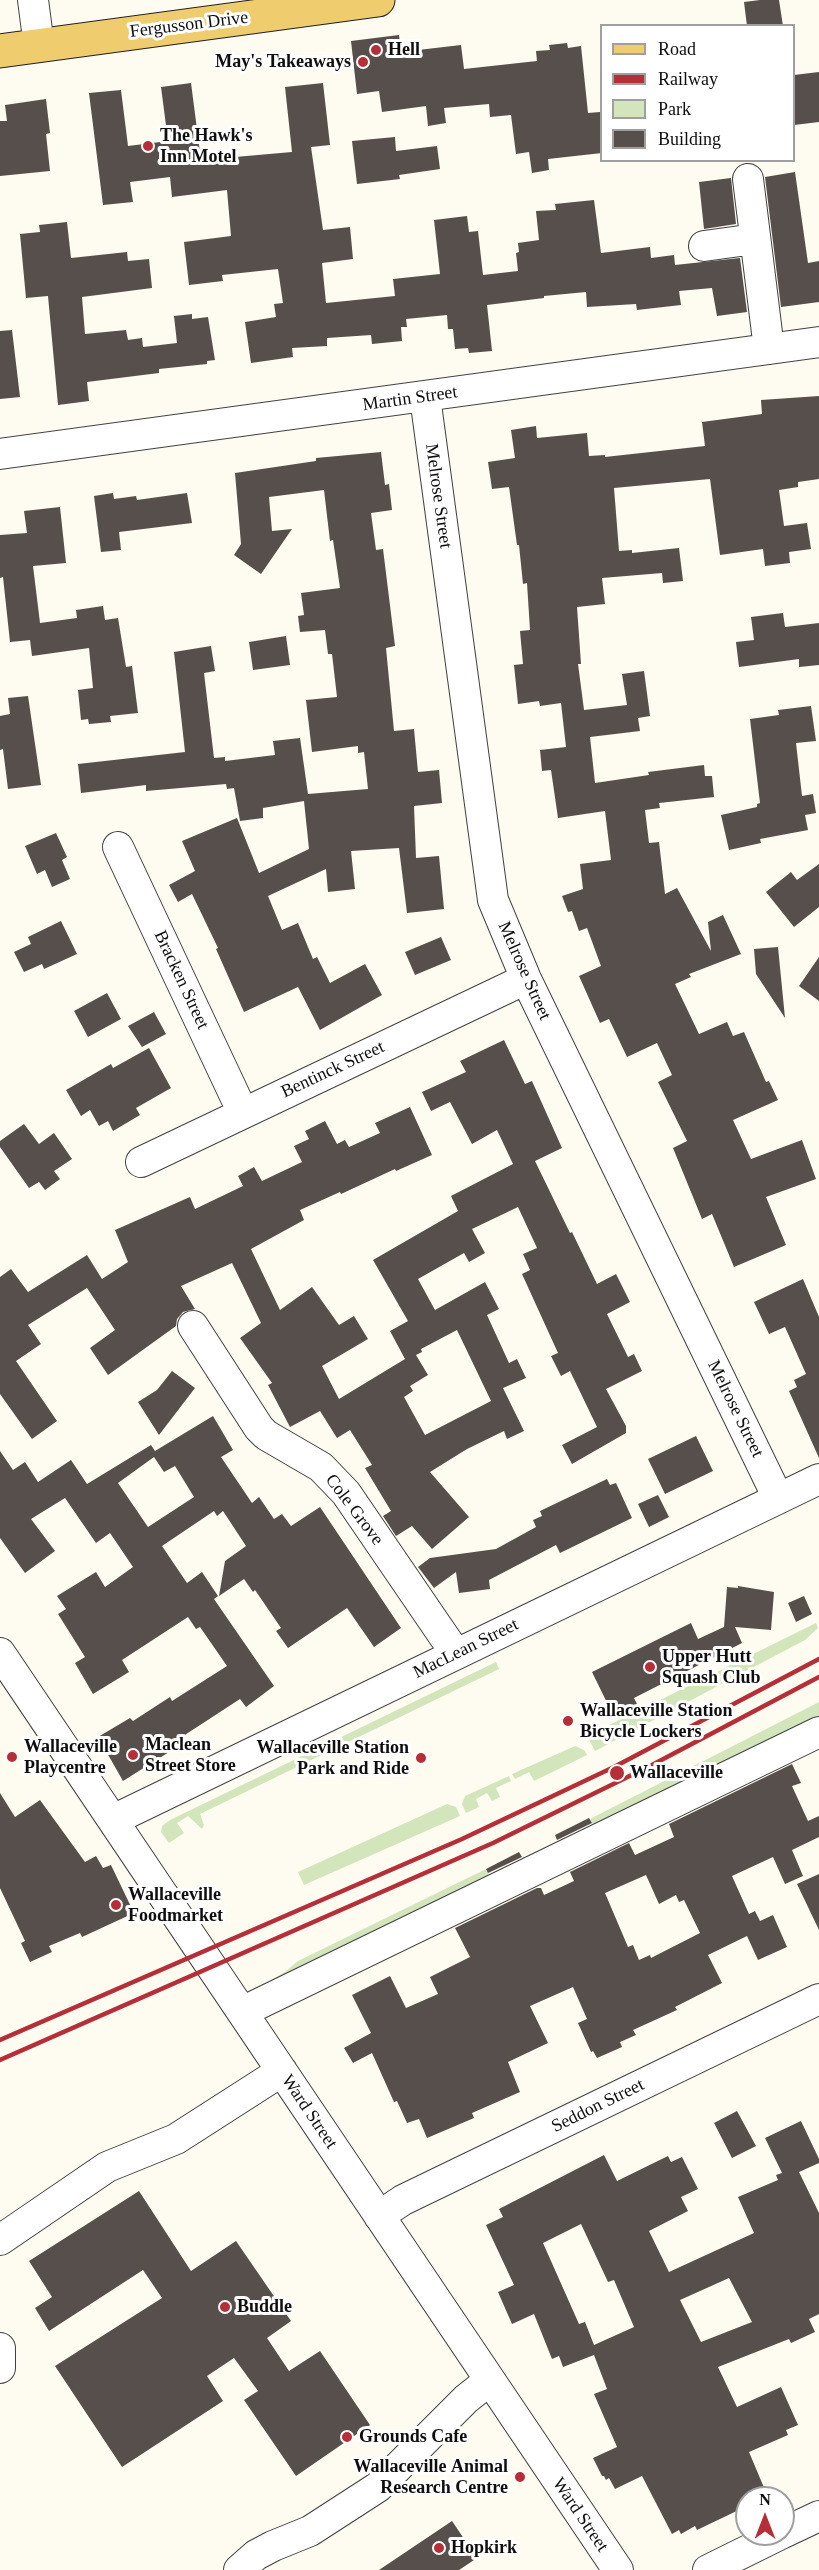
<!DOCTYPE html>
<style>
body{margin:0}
#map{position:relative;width:819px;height:2570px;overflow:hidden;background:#fefbf0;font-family:Georgia,serif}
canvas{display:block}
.legend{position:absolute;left:600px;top:24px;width:195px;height:138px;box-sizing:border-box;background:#fff;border:2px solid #9f9f9f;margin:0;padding:8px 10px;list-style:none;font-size:18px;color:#0e0e0e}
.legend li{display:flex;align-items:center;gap:12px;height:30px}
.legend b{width:30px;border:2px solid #9f9f9f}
.north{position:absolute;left:735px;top:2486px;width:60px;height:60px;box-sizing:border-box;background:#fff;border:2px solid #9f9f9f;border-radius:50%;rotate:0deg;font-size:16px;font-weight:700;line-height:24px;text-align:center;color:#0e0e0e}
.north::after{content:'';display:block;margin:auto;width:21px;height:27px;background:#b52f39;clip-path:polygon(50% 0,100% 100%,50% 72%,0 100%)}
</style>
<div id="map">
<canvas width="819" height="2570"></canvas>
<ul class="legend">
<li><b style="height:8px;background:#efcd6f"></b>Road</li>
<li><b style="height:8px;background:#b52f39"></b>Railway</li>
<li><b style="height:16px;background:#d3e6bb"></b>Park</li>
<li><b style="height:16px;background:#564f4b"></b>Building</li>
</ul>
<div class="north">N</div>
</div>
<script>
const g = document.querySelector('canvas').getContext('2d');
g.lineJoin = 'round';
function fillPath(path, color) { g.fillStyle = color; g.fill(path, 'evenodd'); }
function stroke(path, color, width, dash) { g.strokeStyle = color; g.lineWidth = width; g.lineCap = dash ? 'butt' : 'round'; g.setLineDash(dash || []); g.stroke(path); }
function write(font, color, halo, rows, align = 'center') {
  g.font = font + ' Georgia,serif'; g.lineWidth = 6; g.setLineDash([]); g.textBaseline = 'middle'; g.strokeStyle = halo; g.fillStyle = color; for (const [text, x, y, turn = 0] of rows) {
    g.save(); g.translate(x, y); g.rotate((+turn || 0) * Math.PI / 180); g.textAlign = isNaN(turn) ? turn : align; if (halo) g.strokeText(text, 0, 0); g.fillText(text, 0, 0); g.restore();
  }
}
fillPath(new Path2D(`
 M816 1623 818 1628 805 1640 595 1751 587 1736Z
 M496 1662 499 1669 200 1814 204 1825 202 1829 188 1816 177 1823 184 1833 169 1843 161 1832 162 1826 170 1820Z
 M819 1702V1724L276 1988 271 1980 285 1972 298 1961 486 1869 490 1878 595 1828 590 1819Z
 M575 1746 584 1750 587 1755 534 1781 529 1772 515 1779 512 1774Z
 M509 1776 511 1781 496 1788 500 1797 492 1801 487 1793 476 1799 479 1807 466 1813 462 1804 465 1796Z
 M447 1804 456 1807 460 1816 304 1885 298 1872Z`), '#d3e6bb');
fillPath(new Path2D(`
 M760 0H779L783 26H747L744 2Z
 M399 35 401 52 461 45 464 69 537 61 536 51 550 50 549 45 567 43 568 48 581 46 588 113 600 112 602 153 548 159 549 170 532 173 529 152 516 154 511 115 490 117 489 104 444 108 446 123 428 126 426 106 382 112 379 91 357 94 351 41Z
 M819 72V122L794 125V75Z
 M191 83 201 160 292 152 285 87 323 83 330 145 311 147 323 230 350 227 353 259 322 263 326 303 395 296 393 279 440 274 434 220 467 216 469 232 478 231 483 275 518 271 516 253 519 252 518 243 539 240 536 211 556 210 555 204 594 200 601 253 650 247 651 258 674 255 675 265 740 258 747 312 717 316 712 288 679 291 681 305 637 310 636 304 587 307 586 292 544 296V298L487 305 492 351 469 353 468 348 455 349 453 329H448L447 315 406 319 407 327H401L402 341 372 344 371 335 327 338V346L292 348 293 357 251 363 245 322 276 317 274 304 283 303 278 269 222 275 223 281 189 285 184 242 231 236 227 190 172 197 170 177 130 182 133 202 103 205 89 93 121 90 128 146 168 141 161 87Z
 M46 99 50 133 46 134 50 171 0 176V121H7L5 105Z
 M395 137 396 151 437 146 440 169 399 175 400 179 357 184 352 141Z
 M795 172 808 263 819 261V302L781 307 765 177Z
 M731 178 736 224 704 229 699 182Z
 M67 222 71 258 127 252 128 261 149 259 152 288 82 297 85 334 126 330 128 340 142 338 143 347 177 343 174 316 192 314V319L208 317 215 360 207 361V364L159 369V373L87 382 89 401 58 405 48 296 26 298 20 234 40 232 39 225Z
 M12 330 20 397 0 399V331Z
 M819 396V479L798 482V487L779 490 784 526 807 523 811 549 789 552 790 563 765 566 763 549 720 555 710 479 614 488 619 551 632 550V553L679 548 683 581 663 583 662 573 602 578 605 604 577 607 581 664H578L584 710 627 705 622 674 644 671 650 716 638 718 640 731 590 737 595 783 649 775 648 772 704 765 705 776H712L714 797 659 803 660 808 645 810 649 843 659 842 665 894 677 888 711 951 708 922 723 915 741 954 689 974 691 977 675 984 699 1034 727 1022 733 1036 744 1032 766 1082 769 1081 778 1100 733 1120 751 1159 802 1140 816 1179 766 1197 786 1245 734 1267 712 1214 702 1219 673 1148 687 1141 658 1082 672 1075 657 1043 627 1057 609 1019 600 1023 579 976 601 966 587 928 579 931 572 911 568 912 562 896 583 889 580 864 611 860 605 811 558 818 551 770 542 771 540 750 566 747 561 703 540 706 539 701 518 704 514 665 523 664 520 631 530 630 527 583 523 584 519 545H517L509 487 492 489 488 462 515 458 511 430 536 426 537 438 587 433 589 456 605 455V457L705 446 702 422 762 414 761 400Z
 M381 452 385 485 389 484 392 510 371 513 376 550 383 549 395 646 386 648 394 731 414 729 418 772 439 770 442 803 414 806 416 858 439 856 444 909 407 913 399 848 351 851 355 889 328 892 326 869 268 896 282 930 298 923 313 959 317 957 330 983 365 964 382 995 320 1030 298 987 244 1012 216 949 218 948 192 894 178 902 169 885 195 871 182 841 237 818 259 873 309 849 304 801 263 808V818L240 821 234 788 227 789 226 784 146 791V785L81 793 78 764 185 752 174 652 211 646 215 671 204 673 214 758 225 757V761L275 755 273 741 300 738 308 794 368 789 364 752 358 753V746L312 752 306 700 337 697 332 654H328L325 630 300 632 298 616 304 615 301 593 340 588 333 540 330 541 324 490 269 497 272 531 292 529 261 574 234 555 241 544 235 473 316 461V458Z
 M113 493 114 499 136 496 137 500 187 493 192 523 119 532 121 550 101 552 94 496Z
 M60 507 66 563 33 566 40 623 77 618 76 610 103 606 105 620 118 618 126 667 132 666 138 713 110 716 111 722 89 724 88 719 81 720 78 690 93 688 89 648 32 656 30 640 10 642 3 577 0 578V535L27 533 24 511Z
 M783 613 785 627 819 623V665L799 667V659L739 667 736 642 754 640 751 617Z
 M286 636 290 665 253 670 249 642Z
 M28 696 41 785 8 789 3 749 0 750V716L10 714 8 698Z
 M811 706 816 741 796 743 802 796 813 794 816 813 805 815 808 830 760 839 761 843 729 850 721 815 757 807V804L760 803 750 719 779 715 778 710Z
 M56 833 67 857 62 860 70 879 52 887 45 870 37 874 25 846Z
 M819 864V907L794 927 766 892 791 872 797 880Z
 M61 921 77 954 44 969 42 964 24 972 14 952 31 944 28 937Z
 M441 937 451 960 415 975 405 952Z
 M778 947 785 1018 756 974 754 949Z
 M819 957V1001L799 986Z
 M107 993 121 1019 88 1037 74 1011Z
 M154 1012 166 1034 142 1047 128 1026Z
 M504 1040 525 1084 532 1081 562 1148 535 1161 570 1233 572 1232 597 1284 616 1274 630 1302 607 1314 628 1357 634 1354 642 1371 606 1389 626 1426V1433L572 1464 562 1445 597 1427 570 1371 561 1376 551 1356 558 1353 522 1274 530 1270 523 1254 537 1248 518 1207 472 1229 485 1253 469 1262 464 1253 418 1279 435 1310 485 1282 499 1309 487 1315 509 1363 517 1359 526 1378 503 1388 524 1431 507 1439 504 1431 467 1449 430 1472 469 1517 432 1549 412 1526 396 1536 383 1516 391 1511 365 1468 372 1465 350 1430 337 1438 320 1411 290 1427 268 1385 272 1383 240 1338 261 1323 232 1263 181 1286 195 1309 183 1312 177 1319 176 1326 108 1375 90 1348 115 1330 87 1288 28 1325 41 1344 16 1361 57 1421 32 1439 0 1394V1277L11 1269 28 1292 87 1255 102 1279 128 1262 115 1230 190 1197 195 1209 243 1186 238 1176 254 1167 262 1181 302 1162 294 1146 309 1139 305 1131 325 1121 337 1144 345 1140 349 1147 380 1133 375 1123 410 1107 432 1155 396 1171 395 1169 341 1194 340 1192 300 1210 304 1220 251 1249 280 1310 312 1287 339 1325 354 1316 368 1339 322 1366 339 1399 405 1359 390 1331 408 1321 373 1260 458 1211 451 1196 513 1164 497 1130 472 1144 450 1102 431 1111 422 1092 466 1072 460 1061ZM457 1330 491 1401 425 1435 404 1397 413 1391 410 1386 428 1375 416 1355 422 1352 421 1349Z
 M149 1048 171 1088 136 1108 140 1115 113 1131 108 1121 99 1126 90 1110 81 1116 66 1090 111 1064 113 1068Z
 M24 1124 39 1144 54 1133 72 1159 54 1171 60 1179 45 1190 39 1182 29 1188 0 1147V1141Z
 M803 1279 819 1317V1458L789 1391 797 1387 794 1380 806 1374 785 1327 769 1334 754 1302Z
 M172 1371 195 1388 159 1435 138 1402 157 1390Z
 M213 1416 233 1450 221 1457 252 1503 259 1497 274 1519 282 1514 291 1526 320 1507 401 1628 374 1647 347 1608 288 1648 276 1631 281 1628 255 1590 253 1592 244 1579 219 1596 225 1561 246 1546 223 1511 217 1516 214 1511 162 1546 187 1583 202 1572 218 1596 214 1599 274 1686 246 1707 240 1699 174 1742 177 1747 123 1781 98 1737 130 1718 133 1721 170 1697 172 1701 227 1666 200 1627 196 1629 188 1617 122 1660 129 1672 93 1694 75 1663 85 1657 58 1614 66 1609 57 1596 96 1572 105 1587 133 1567 110 1533 96 1543 65 1498 31 1519 55 1551 25 1573 0 1538V1451L13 1470 25 1462 38 1482 71 1460 87 1484 151 1445 155 1451ZM154 1457 164 1472 175 1466 194 1497 148 1527 118 1483Z
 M696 1436 713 1471 665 1494 648 1459Z
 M607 1479 610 1485 616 1483 632 1518 560 1553 556 1545 489 1580 490 1589 459 1593 456 1572 434 1588 418 1567 430 1558 496 1549 536 1527 533 1520 542 1516 540 1511Z
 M658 1495 669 1517 649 1527 638 1504Z
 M738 1586 774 1592 771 1630 735 1627 742 1643 634 1698 639 1708 615 1719 592 1672 691 1623 698 1639 724 1627 727 1587 738 1588Z
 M804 1596 812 1614 796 1622 788 1603Z
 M792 1764 801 1783 792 1786 808 1821 819 1816V1837L792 1850 803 1876 785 1884 773 1857 732 1876 749 1914 755 1911 760 1921 773 1915 787 1947 758 1960 747 1936 708 1955 722 1983 675 2007 677 2010 633 2030 636 2035 620 2042 622 2047 597 2058 593 2051 591 2052 578 2023 587 2019 573 1987 530 2006 548 2043 508 2062 520 2092 472 2113 474 2118 427 2138 419 2119 407 2123 397 2101 394 2102 372 2053 353 2063 344 2048 371 2033 352 1995 390 1976 406 2008 438 1994 430 1977 470 1957 455 1928 537 1888H541L544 1895 574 1881 570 1872 629 1843 635 1855 674 1837 669 1824ZM646 1875 659 1904 676 1895 679 1902 684 1900 700 1933 651 1958 650 1955 639 1960 633 1945 628 1947 605 1893Z
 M0 1793 15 1817 40 1800 85 1862 96 1856 103 1868 111 1865 134 1913 82 1937 80 1933 49 1946 52 1952 30 1962 21 1943 25 1941 0 1888Z
 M589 1818 592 1823 557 1840 555 1835Z
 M519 1852 522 1857 488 1873 486 1869Z
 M819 1874V1930L797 1884Z
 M737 2111 756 2146 732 2158 714 2123Z
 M801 2121 819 2159V2163L799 2172 819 2213V2314L809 2319 815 2332 791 2343 789 2339 718 2367 737 2407 781 2387 798 2425 786 2430 788 2435 749 2452 765 2490 742 2500 745 2507 697 2530 695 2526 681 2534 679 2530 672 2534 642 2476 615 2489 609 2478 606 2480 604 2476H602L593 2458 617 2447 594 2394 607 2389 594 2355 563 2367 559 2356 552 2359 534 2314 512 2324 498 2292 514 2285 486 2225 503 2217 499 2209 604 2155 617 2181 668 2156 671 2162 682 2157 698 2189 681 2197 688 2211 649 2231 669 2272 754 2233 738 2197 778 2180 776 2175 782 2173 765 2138ZM581 2224 608 2282 614 2280 634 2327 594 2345 585 2322 579 2324 543 2243ZM729 2278 752 2322 701 2342 680 2300Z
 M139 2191 191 2271 236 2241 291 2321 267 2338 289 2371 320 2351 370 2425 296 2476 244 2400 258 2391 234 2358 207 2376 223 2401 122 2467 55 2366 162 2298 143 2270 49 2331 35 2308 52 2297 29 2261Z
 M452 2521 477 2558 459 2570H379Z`), '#564f4b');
const minor = new Path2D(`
 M33 0 39 46
 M748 179 769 349
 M704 246 755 239
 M425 397 493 900 526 979 778 1498
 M0 454 819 342
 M118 847 243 1113
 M141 1162 526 979
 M193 1326 259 1428 266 1435 321 1467 346 1493 456 1654
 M0 1653 618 2570
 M113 1820 819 1479
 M242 2012 819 1732
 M379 2216 403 2200 819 1999
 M0 2240 107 2167 176 2139 282 2071
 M0 2348V2368
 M783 2533 819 2516
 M239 2570 256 2555 273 2546 310 2531 378 2487 466 2399 490 2380
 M708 2570 781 2534`);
const major = new Path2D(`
 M0 51 378 0`);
stroke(minor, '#414141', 32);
stroke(major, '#1f1f1f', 35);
stroke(minor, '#fff', 30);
stroke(major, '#efcd6f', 33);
stroke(new Path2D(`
 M0 2040 462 1839 614 1767 819 1659
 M0 2060 493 1843 650 1766 819 1677`), '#b52f39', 4.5);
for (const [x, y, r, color] of [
 [376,50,6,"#b52f39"],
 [363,62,6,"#b52f39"],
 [148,146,6,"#b52f39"],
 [650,1667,6,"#b52f39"],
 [568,1721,6,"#b52f39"],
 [133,1755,6,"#b52f39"],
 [12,1757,6,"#b52f39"],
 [421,1758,6,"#b52f39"],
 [617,1773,8,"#b52f39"],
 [116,1905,6,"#b52f39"],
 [225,2307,6,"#b52f39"],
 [347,2437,6,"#b52f39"],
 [520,2477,6,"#b52f39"],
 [439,2548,6,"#b52f39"]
]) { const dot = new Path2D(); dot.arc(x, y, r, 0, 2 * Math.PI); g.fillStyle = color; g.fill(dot); stroke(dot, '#fff', 2); }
write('18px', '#0e0e0e', '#fff', [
 ["Fergusson Drive",189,25,-7],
 ["Martin Street",410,399,-8],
 ["Melrose Street",438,496,82],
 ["Melrose Street",524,971,66],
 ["Bracken Street",181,980,65],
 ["Bentinck Street",333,1070,-25],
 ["Melrose Street",735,1409,64],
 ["Cole Grove",354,1510,53],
 ["MacLean Street",466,1649,-26],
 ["Seddon Street",598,2106,-26],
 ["Ward Street",309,2112,56],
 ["Ward Street",580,2515,56]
]);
write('bold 18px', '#0e0e0e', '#fff', [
 ["Hell",388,50],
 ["May's Takeaways",351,62,"right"],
 ["The Hawk's",160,136],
 ["Inn Motel",160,157],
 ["Upper Hutt",662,1657],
 ["Squash Club",662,1678],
 ["Wallaceville Station",580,1711],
 ["Bicycle Lockers",580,1732],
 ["Maclean",145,1745],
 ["Street Store",145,1766],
 ["Wallaceville",24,1747],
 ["Playcentre",24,1768],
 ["Wallaceville Station",409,1748,"right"],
 ["Park and Ride",409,1769,"right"],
 ["Wallaceville",630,1773],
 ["Wallaceville",128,1895],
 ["Foodmarket",128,1916],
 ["Buddle",237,2307],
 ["Grounds Cafe",359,2437],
 ["Wallaceville Animal",508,2467,"right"],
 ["Research Centre",508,2488,"right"],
 ["Hopkirk",451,2548]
], 'left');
</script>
